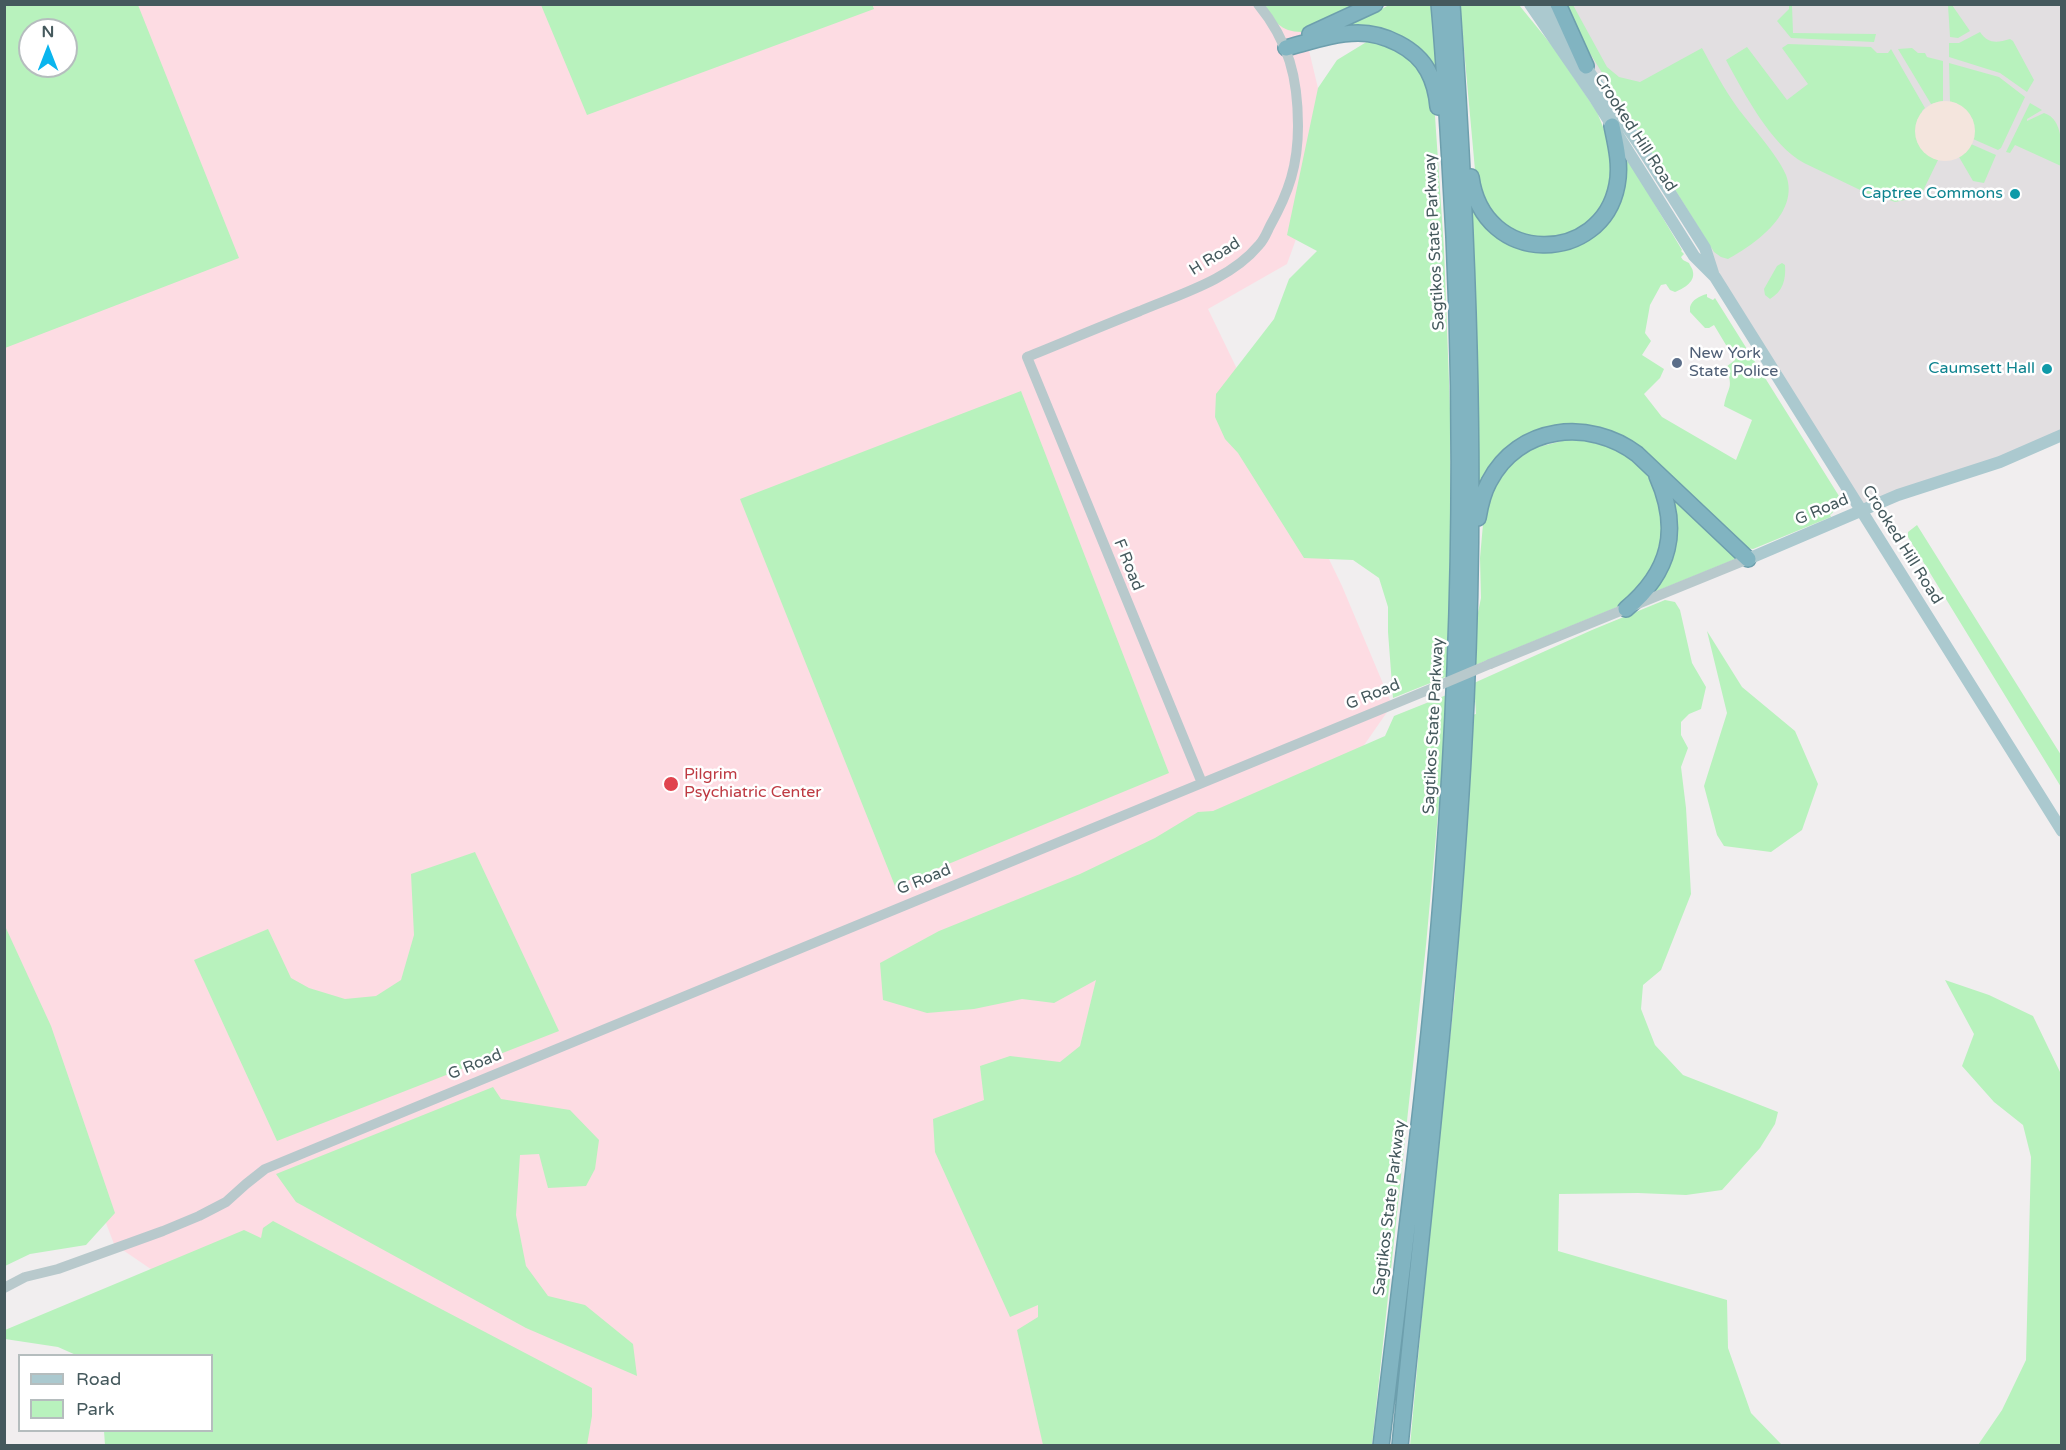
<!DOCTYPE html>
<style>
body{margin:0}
#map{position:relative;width:2066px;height:1450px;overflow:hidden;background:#f1eeef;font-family:"Varela Round",sans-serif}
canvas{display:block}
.frame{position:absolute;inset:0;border:6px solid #45595d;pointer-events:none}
.legend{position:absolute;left:18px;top:1354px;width:195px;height:78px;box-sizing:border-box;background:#fff;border:2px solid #b5bdbe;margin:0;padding:8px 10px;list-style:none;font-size:18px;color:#45595d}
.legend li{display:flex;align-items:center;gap:12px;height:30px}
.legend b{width:30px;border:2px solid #b5bdbe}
.north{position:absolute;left:18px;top:18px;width:60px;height:60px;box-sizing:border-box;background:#fff;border:2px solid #b5bdbe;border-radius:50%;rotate:0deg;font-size:16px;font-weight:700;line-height:24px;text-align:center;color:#45595d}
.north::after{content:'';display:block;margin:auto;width:21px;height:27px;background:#0ab5ee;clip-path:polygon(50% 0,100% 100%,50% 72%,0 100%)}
</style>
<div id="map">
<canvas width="2066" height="1450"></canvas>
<div class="frame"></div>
<ul class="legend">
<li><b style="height:8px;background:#abc9cf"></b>Road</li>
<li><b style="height:16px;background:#b8f2bd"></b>Park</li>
</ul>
<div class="north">N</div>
</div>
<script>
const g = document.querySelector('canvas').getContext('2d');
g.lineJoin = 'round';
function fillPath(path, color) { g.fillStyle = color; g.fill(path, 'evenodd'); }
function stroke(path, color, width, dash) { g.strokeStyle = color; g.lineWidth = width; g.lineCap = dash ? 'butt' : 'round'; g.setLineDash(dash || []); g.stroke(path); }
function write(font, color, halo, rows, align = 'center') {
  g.font = font + ' "Varela Round",sans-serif'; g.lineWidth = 5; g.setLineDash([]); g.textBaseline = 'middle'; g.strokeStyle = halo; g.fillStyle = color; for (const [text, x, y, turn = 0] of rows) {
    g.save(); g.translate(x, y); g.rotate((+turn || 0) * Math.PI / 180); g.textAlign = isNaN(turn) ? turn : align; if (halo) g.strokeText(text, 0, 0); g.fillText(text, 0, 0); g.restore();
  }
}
fillPath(new Path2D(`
 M1560 5H2061V432L1863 510 1628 135Z`), '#e2dfe1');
fillPath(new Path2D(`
 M5 5H1293L1301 17 1322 105 1312 195 1287 264 1208 309 1342 586 1392 705 1282 863 1094 1445H409L114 1244 5 959ZM30 30H66V66H30Z`), '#fddce3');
fillPath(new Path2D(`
 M5 4 138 5 239 258 5 348ZM30 30H66V66H30Z
 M872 4 874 9 587 115 541 5Z
 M1261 5H1370L1302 32C1280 32 1274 20 1261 5Z
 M1389 5H1431L1440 85 1418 48 1324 34 1371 15Z
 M1460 5H1519L1554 48 1597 112 1607 137 1613 169 1609 198 1592 222 1568 237 1537 241 1510 232 1487 210 1476 181Z
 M1564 5H1573L1607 67 1619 77 1640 82 1702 48C1713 68 1724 89 1737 107 1751 126 1777 154 1786 175 1800 212 1756 244 1728 259L1721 257 1714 252 1586 47Z
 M1789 5H1792L1793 33 1876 34 1874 42 1791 38 1777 21 1789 9Z
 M1948 5H1952L1970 31 1958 38 1950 37Z
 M1980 32C1988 44 1997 43 2010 39L2013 41 2034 80 2027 92 2000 73 1949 57V43H1959Z
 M1373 38 1407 53 1430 84 1435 116 1444 249 1450 408 1451 559 1448 676 1393 698 1388 632V607L1379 578 1353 560 1304 558 1238 453 1225 439 1215 417 1216 394 1274 319 1289 279 1317 251 1287 235 1318 88 1337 60Z
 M1788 44 1871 47 1877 53H1888L1891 49 1925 108 1922 111 1933 158 1938 160 1920 197 1895 202 1884 198 1883 201 1804 163C1771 145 1744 93 1726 60L1747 47 1787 100 1808 84 1782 48Z
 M1912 48 1918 53H1925L1927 57 1943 61V101L1931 104 1898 49Z
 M1949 63 1999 77 2025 97 2001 148 1998 150 1973 139 1974 134 1956 103 1950 102Z
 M2030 103 2042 110 2027 119V121L2044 113C2064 119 2062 150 2061 166L2015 145 2010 153 2006 152Z
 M1971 144 1996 155 1984 183 1973 181 1959 157Z
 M1626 156 1682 250 1681 251 1684 254 1681 257 1683 260 1689 263C1690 266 1693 269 1693 272 1695 283 1682 289 1675 292L1670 290 1666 284 1661 285 1650 305 1645 333 1651 341 1642 355 1664 369 1660 378 1644 394 1662 417 1736 460 1752 420 1724 406C1728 385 1734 390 1726 367L1735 360 1714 325 1709 328H1705L1690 312V307C1692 300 1699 296 1707 294V297L1713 300 1715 298 1839 496 1837 498C1839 506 1836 510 1830 515L1831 517 1753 549 1746 548 1620 438 1550 430 1479 487 1470 202 1473 200C1481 216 1490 234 1507 243 1539 260 1586 249 1608 220 1614 212 1620 170 1622 157Z
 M1782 263 1785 265C1786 280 1783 291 1770 299L1765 295 1764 289 1777 266Z
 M1021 391 1169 773 895 886 740 499Z
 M1574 438 1617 449 1649 475 1664 512V544L1636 596 1615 608 1473 666 1475 627 1481 598 1480 558 1484 513 1494 483 1526 450Z
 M1670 495 1738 558 1652 593Z
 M1917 525 2061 755V787L1908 537V532Z
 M1665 600 1675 602 1680 610 1692 663 1706 687 1701 709 1689 714 1681 722V735L1688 748 1681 767 1686 808 1691 894 1661 970 1643 985 1641 1009 1655 1045 1683 1075 1778 1112 1775 1124 1760 1148 1722 1190 1686 1195 1638 1193 1559 1194 1558 1251 1727 1300 1728 1348 1751 1413 1782 1445 1410 1446 1435 1173 1455 993 1472 715 1476 714 1474 683 1592 630Z
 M1707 631 1742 687 1795 731 1818 784 1802 830 1771 852 1724 846 1717 835 1704 786 1727 713Z
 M1449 694 1426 945 1372 1445H1043L1017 1330 1038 1317V1305L1010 1317 935 1152 933 1119 984 1100 980 1066 1010 1056 1060 1062 1080 1046 1096 980 1054 1003 1022 999 974 1009 927 1013 883 1000 880 963 939 931 1080 874 1155 838 1198 812 1213 811 1385 736 1394 716Z
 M475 852 559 1031 277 1141 194 960 268 929 291 978 309 988 345 999 376 996 401 980 414 935 411 874Z
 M5 926 51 1026 115 1213 86 1245 30 1254 5 1266Z
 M1945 980 1989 995 2033 1016 2061 1074V1445H1978L2002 1410 2026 1360 2031 1157 2023 1125 1994 1102 1962 1066 1974 1034Z
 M493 1087 501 1099 570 1110 599 1140 595 1169 586 1186 548 1188 539 1154 520 1155 516 1215 526 1266 548 1296 585 1305 633 1344 637 1376 526 1328 296 1202 276 1174Z
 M273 1221 592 1388V1416L587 1445H105L104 1431 212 1430V1356L76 1355 58 1347 5 1339V1330L244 1230 261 1238 263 1228Z`), '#b8f2bd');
fillPath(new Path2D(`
 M1915 131a30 30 0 1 1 60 0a30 30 0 1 1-60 0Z`), '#f4e5dd');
const highway = new Path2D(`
 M1558 4 1586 66
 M1310 34 1375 4
 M1286 48C1309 42 1334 33 1358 33 1384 33 1416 48 1428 71 1434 82 1437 95 1438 107
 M1471 177C1483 267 1602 265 1617 185 1621 165 1616 145 1612 126
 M1478 518C1480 506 1483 493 1489 482 1518 425 1590 418 1637 454L1748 559
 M1626 609C1670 572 1681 530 1657 476
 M1381 1446C1403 1256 1429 1066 1443 875 1461 639 1465 401 1450 164 1447 111 1444 57 1439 4
 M1400 1446C1424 1198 1455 950 1466 701 1477 468 1468 237 1452 4`);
stroke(highway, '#6d9fad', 18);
stroke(new Path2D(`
 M1490 664 1748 559
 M1202 783 1027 357C1064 342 1102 326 1140 311 1180 294 1230 280 1259 245 1264 240 1267 232 1270 226 1289 192 1298 165 1298 126 1298 78 1289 42 1258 4
 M4 1288 25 1277 58 1269 163 1231 199 1216 226 1202 246 1184 265 1169 1433 688`), '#b8c9cc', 10);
stroke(new Path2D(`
 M1530 4 1594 97 1694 256 1715 277 2062 831
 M1542 4 1641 147 1705 248 1713 273
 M1748 559 1898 495 2000 462 2062 435`), '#abc9cf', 12);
stroke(highway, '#81b4c1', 15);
stroke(new Path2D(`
 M1433 688 1490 664`), '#b8c9cc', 10);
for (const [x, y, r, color] of [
 [2015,194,6,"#0f9aa8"],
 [1677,363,6,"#5c6f8a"],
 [2047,369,6,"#0f9aa8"],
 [671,784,8,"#e0444e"]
]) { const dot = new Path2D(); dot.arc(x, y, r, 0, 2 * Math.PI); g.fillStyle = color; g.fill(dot); stroke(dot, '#fff', 2); }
write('16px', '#45595d', '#fff', [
 ["Crooked Hill Road",1635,133,57],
 ["Sagtikos State Parkway",1435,242,-93],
 ["H Road",1215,257,-32],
 ["G Road",1822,510,-23],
 ["Crooked Hill Road",1902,545,58],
 ["F Road",1128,565,68],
 ["G Road",1373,695,-22],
 ["Sagtikos State Parkway",1434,726,-87],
 ["G Road",924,880,-22],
 ["G Road",475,1065,-22],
 ["Sagtikos State Parkway",1390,1208,-83]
]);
write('16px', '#0d838f', '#fff', [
 ["Captree Commons",2003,194],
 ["Caumsett Hall",2035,369]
], 'right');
write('16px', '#4e5e75', '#fff', [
 ["New York",1689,354],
 ["State Police",1689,372]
], 'left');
write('16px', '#be3a42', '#fff', [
 ["Pilgrim",684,775],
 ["Psychiatric Center",684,793]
], 'left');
</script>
